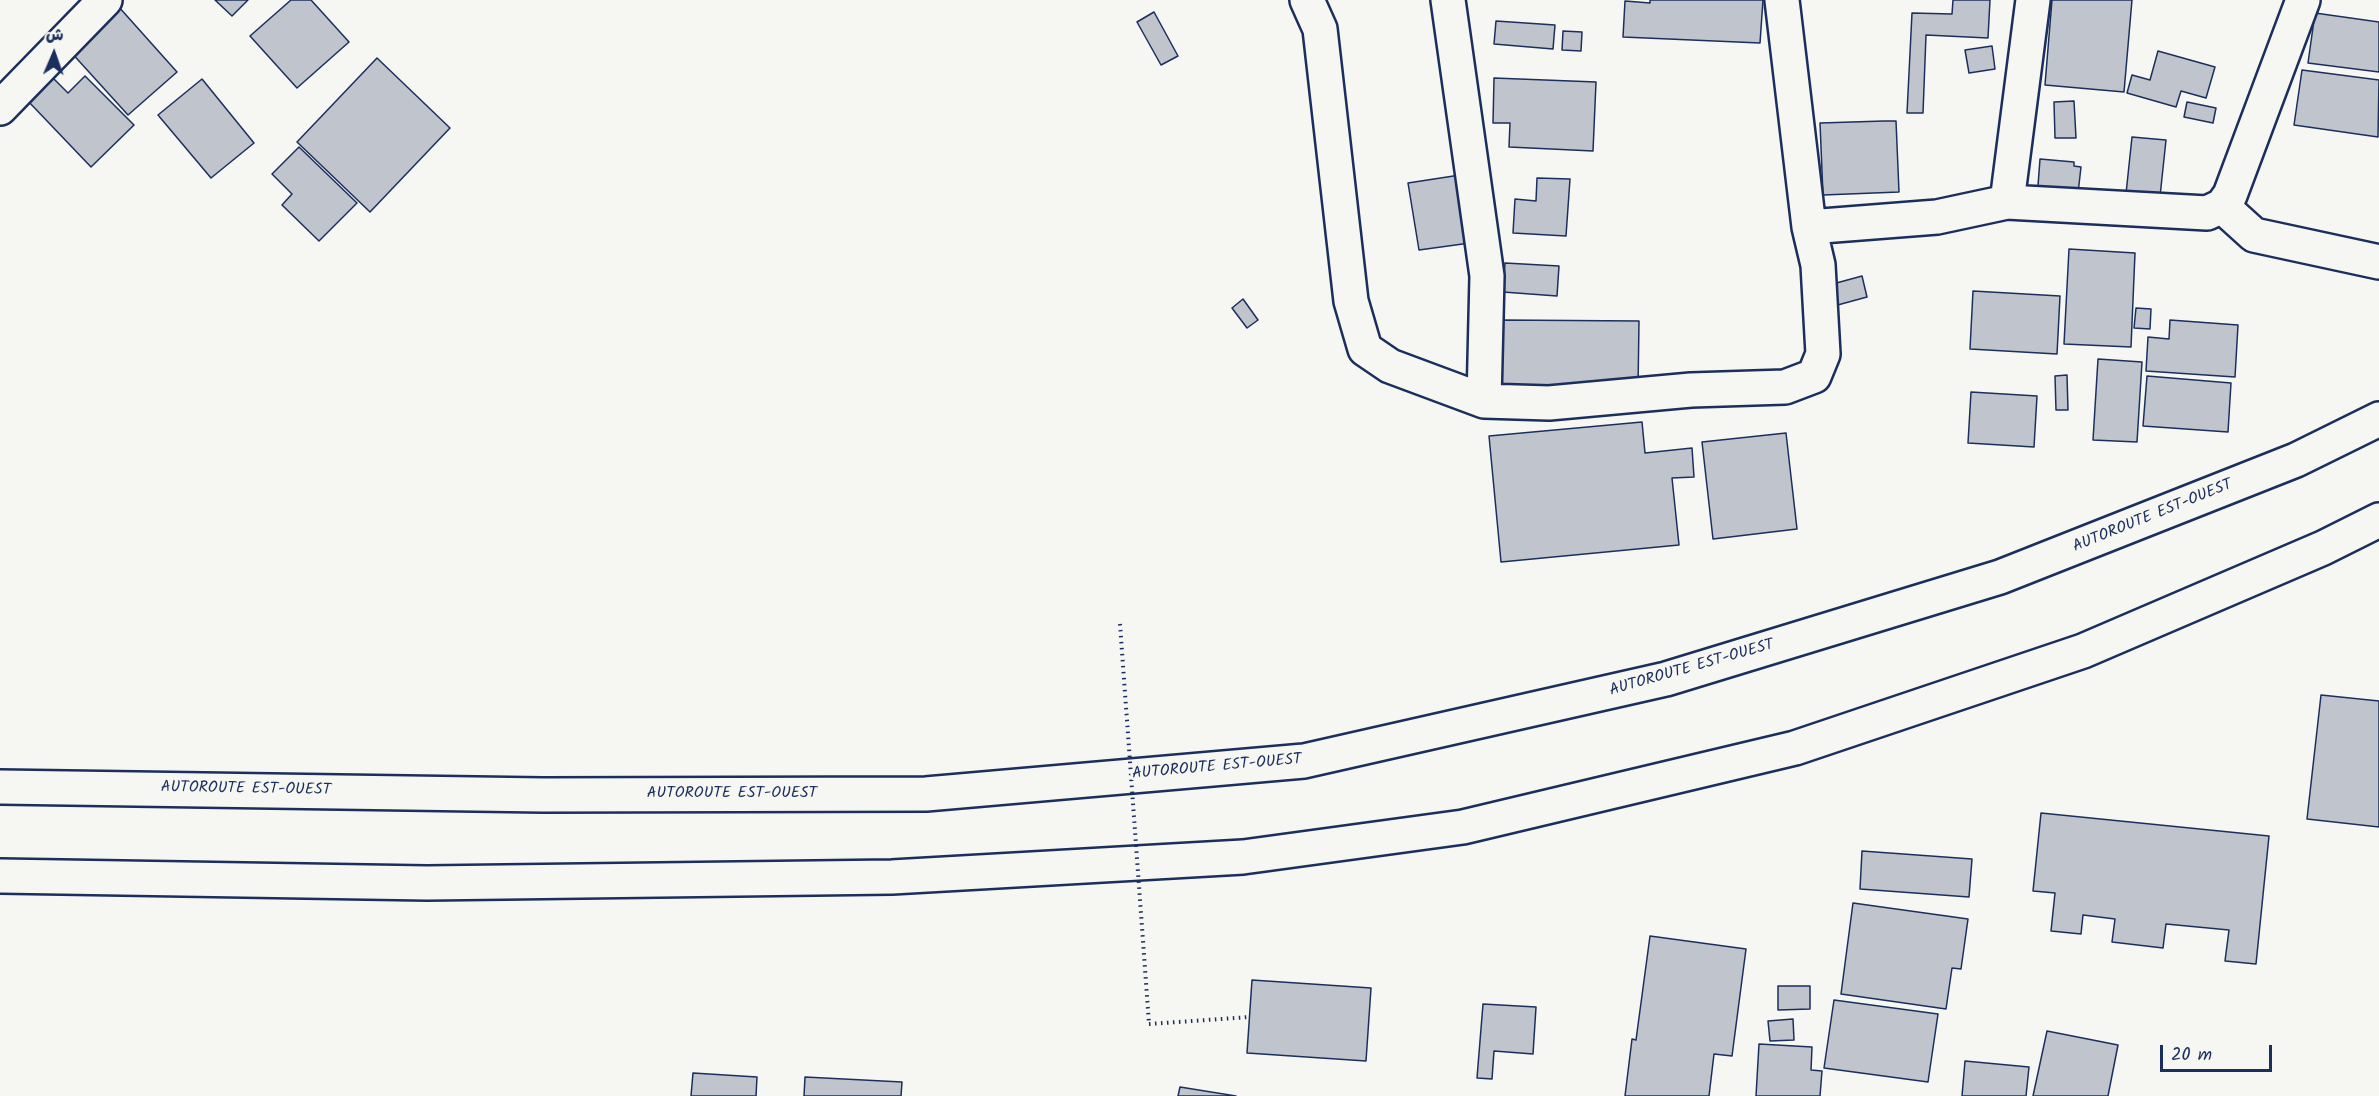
<!DOCTYPE html>
<meta charset="utf-8">
<style>
body{margin:0}
#map{position:relative;width:2379px;height:1096px;overflow:hidden;background:#f6f6f2;font-family:Kalam,"Playpen Sans Arabic",sans-serif}
canvas{display:block}
.north{position:absolute;left:24px;top:24px;width:60px;height:60px;-webkit-text-stroke:4px #f6f6f2;paint-order:stroke;rotate:2deg;font-size:16px;font-weight:700;line-height:24px;text-align:center;color:#1b2f5e}
.north::after{content:'';display:block;margin:auto;width:21px;height:27px;background:#1b2f5e;clip-path:polygon(50% 0,100% 100%,50% 72%,0 100%)}
.scale{position:absolute;left:2160px;top:1045px;width:112px;height:27px;box-sizing:border-box;border:3px solid #1b2f5e;border-top:0;padding-left:8px;font-size:18px;line-height:21px;white-space:nowrap;color:#1b2f5e;-webkit-text-stroke:4px #f6f6f2;paint-order:stroke}
</style>
<div id="map">
<canvas width="2379" height="1096"></canvas>
<div class="north">ش</div>
<div class="scale">20 m</div>
</div>
<script>
const g = document.querySelector('canvas').getContext('2d');
g.lineJoin = 'round';
function fillPath(path, color) { g.fillStyle = color; g.fill(path, 'evenodd'); }
function stroke(path, color, width, dash) { g.strokeStyle = color; g.lineWidth = width; g.lineCap = dash ? 'butt' : 'round'; g.setLineDash(dash || []); g.stroke(path); }
function write(font, color, halo, rows, align = 'center') {
  g.font = font + ' Kalam,sans-serif'; g.lineWidth = 5; g.setLineDash([]); g.textBaseline = 'middle'; g.strokeStyle = halo; g.fillStyle = color; for (const [text, x, y, turn = 0] of rows) {
    g.save(); g.translate(x, y); g.rotate((+turn || 0) * Math.PI / 180); g.textAlign = isNaN(turn) ? turn : align; if (halo) g.strokeText(text, 0, 0); g.fillText(text, 0, 0); g.restore();
  }
}
const building = new Path2D(`
 M215 0H248L232 16Z
 M291 0H311L349 42 297 88 250 36Z
 M1650 0H1763L1760 43 1623 37 1625 1 1650 3Z
 M1953 0H1990L1988 38 1926 35 1923 113H1907L1912 13 1952 14Z
 M2052 0H2132L2124 92 2045 85Z
 M118 6 177 72 128 115 69 50Z
 M1154 12 1178 56 1161 65 1137 22Z
 M2315 13 2379 22V72L2308 63Z
 M1496 21 1555 25 1553 49 1494 44Z
 M1563 31 1582 32 1581 51 1562 50Z
 M1992 46 1995 69 1969 73 1965 50Z
 M2158 51 2215 67 2206 98 2181 91 2176 107 2127 93 2132 75 2150 80Z
 M377 58 450 128 370 212 297 142Z
 M2302 70 2379 80 2378 137 2294 125Z
 M51 76 68 93 85 76 134 125 91 167 27 100Z
 M1494 78 1596 82 1593 151 1509 147 1510 123H1493Z
 M202 79 254 143 211 178 158 115Z
 M2074 101 2076 138H2055L2054 102Z
 M2187 102 2216 108 2213 123 2184 117Z
 M1884 121H1896L1899 192 1823 195 1820 123Z
 M2132 137 2166 140 2159 206 2125 203Z
 M299 147 357 203 319 241 282 205 292 194 272 174Z
 M2040 159 2074 162V166L2081 167 2077 202 2037 199Z
 M1460 175 1470 243 1419 250 1408 183Z
 M1537 178 1570 179 1566 236 1513 233 1515 199 1536 201Z
 M2069 249 2135 253 2131 347 2064 344Z
 M1505 263 1559 266 1557 296 1503 292Z
 M1862 276 1867 297 1834 306 1829 285Z
 M1973 291 2060 296 2057 354 1970 349Z
 M1243 299 1258 320 1247 328 1232 308Z
 M2136 308 2151 309 2150 329 2134 328Z
 M1502 320 1639 321 1638 389 1501 387Z
 M2170 320 2238 325 2235 377 2146 371 2148 337 2169 339Z
 M2098 359 2142 362 2137 442 2093 440Z
 M2067 375 2068 410H2056L2055 376Z
 M2147 376 2231 383 2228 432 2143 426Z
 M1971 392 2037 396 2034 447 1968 443Z
 M1642 422 1645 453 1692 448 1694 477 1672 478 1679 545 1501 562 1489 436Z
 M1786 433 1797 529 1713 539 1702 442Z
 M2321 695 2379 701V827L2307 819Z
 M2041 813 2269 836 2256 964 2225 961 2229 930 2166 924 2163 948 2112 942 2115 919 2083 915 2081 934 2051 931 2055 893 2033 891Z
 M1862 851 1972 859 1969 897 1860 889Z
 M1853 903 1968 919 1961 969 1952 968 1946 1009 1841 994Z
 M1650 936 1746 949 1732 1056 1714 1054 1709 1096H1625L1632 1039 1636 1040Z
 M1252 980 1371 988 1366 1061 1247 1053Z
 M1778 986H1810V1009L1778 1010Z
 M1834 1000 1938 1014 1928 1082 1824 1068Z
 M1483 1004 1536 1007 1533 1054 1494 1051 1492 1079 1477 1078Z
 M1793 1019 1794 1040 1770 1041 1768 1021Z
 M2047 1031 2118 1045 2108 1096H2033Z
 M1759 1044 1812 1047 1811 1070 1822 1071 1820 1096H1756Z
 M1965 1061 2029 1067 2026 1096H1962Z
 M693 1073 757 1077 756 1096H691Z
 M805 1077 902 1082 901 1096H804Z
 M1180 1087 1236 1096H1178Z`);
fillPath(building, '#c0c4cd');
stroke(building, '#1b2f5e', 1.5);
const street = new Path2D(`
 M1307 0 1320 29 1351 301 1365 349 1390 366 1484 401 1549 403 1691 390 1785 387 1814 376 1823 354 1818 265 1809 227 1782 0
 M1448 0 1487 276 1484 401
 M0 108 105 0
 M2007 202 2033 0
 M2222 206 2254 235 2379 262
 M1809 227 1937 217 2007 202 2207 213 2222 206 2230 195 2303 0`);
const highway = new Path2D(`
 M0 787 543 795 926 794 1304 761 1666 679 2000 577 2296 460 2379 419
 M0 876 427 883 892 877 1243 857 1463 827 1795 748 2083 651 2323 548 2379 520`);
stroke(street, '#1b2f5e', 38);
stroke(highway, '#1b2f5e', 38);
stroke(new Path2D(`
 M1149 1024 1250 1017`), '#1b2f5e', 4, [1.5, 4.5]);
stroke(street, '#f6f6f2', 33);
stroke(highway, '#f6f6f2', 33);
stroke(new Path2D(`
 M1120 624 1149 1024`), '#1b2f5e', 4, [1.5, 4.5]);
write('16px', '#1b2f5e', '#f6f6f2', [
 ["AUTOROUTE EST-OUEST",2153,517,-22],
 ["AUTOROUTE EST-OUEST",1692,669,-16],
 ["AUTOROUTE EST-OUEST",1217,768,-5],
 ["AUTOROUTE EST-OUEST",246,790,1],
 ["AUTOROUTE EST-OUEST",732,794]
]);
</script>
